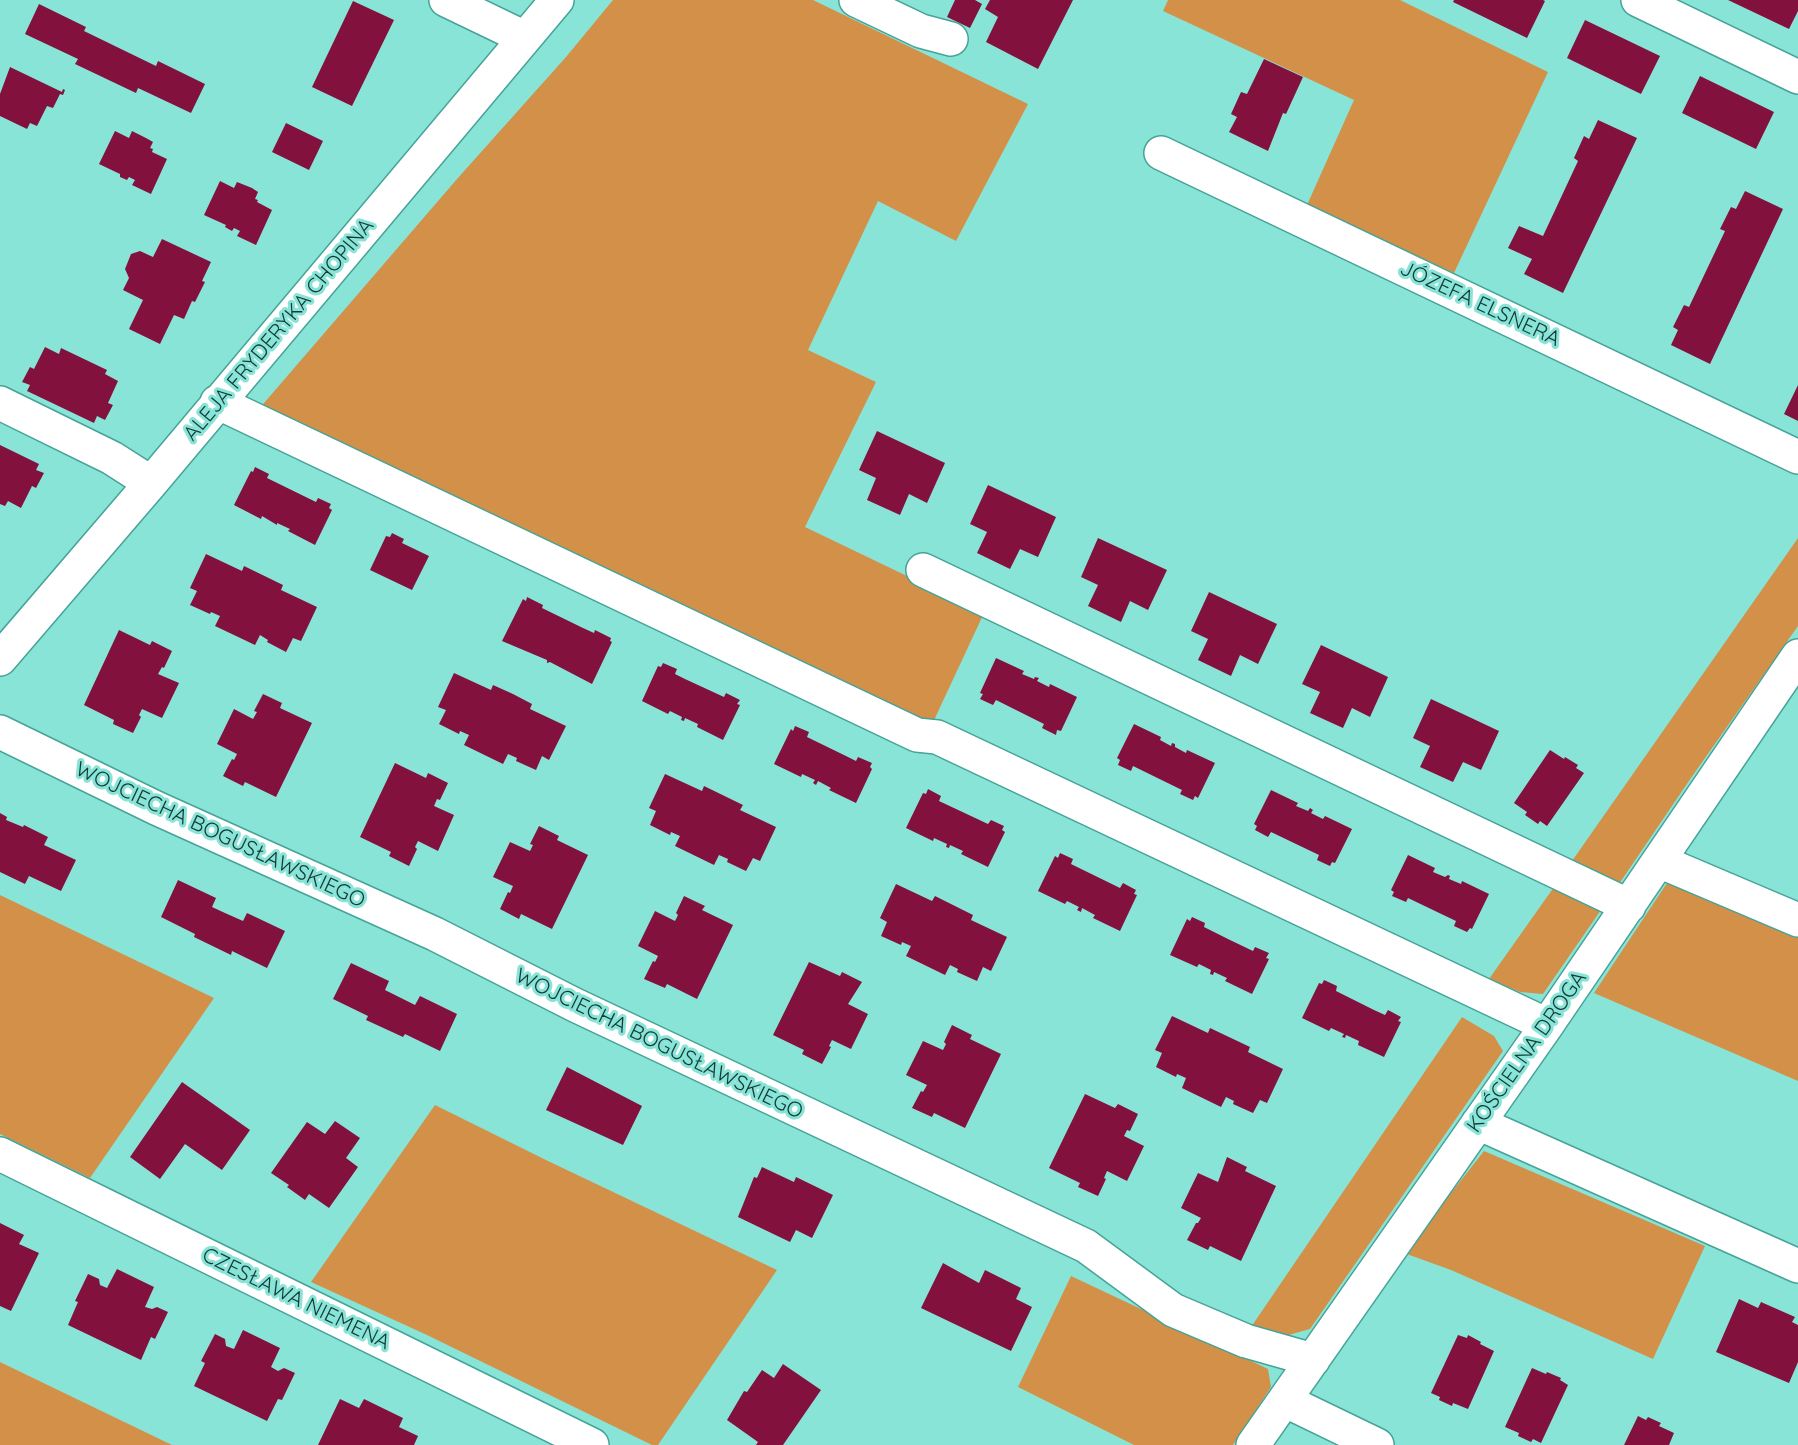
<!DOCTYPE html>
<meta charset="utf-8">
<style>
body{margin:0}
canvas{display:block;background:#89e4d8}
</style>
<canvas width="1798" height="1445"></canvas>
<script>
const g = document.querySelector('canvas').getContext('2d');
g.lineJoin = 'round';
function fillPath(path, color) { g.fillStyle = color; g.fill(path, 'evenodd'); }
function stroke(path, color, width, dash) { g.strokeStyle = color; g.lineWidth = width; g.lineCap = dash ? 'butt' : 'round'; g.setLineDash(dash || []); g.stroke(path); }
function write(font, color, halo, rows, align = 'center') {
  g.font = font + ' Quicksand,sans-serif'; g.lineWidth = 6; g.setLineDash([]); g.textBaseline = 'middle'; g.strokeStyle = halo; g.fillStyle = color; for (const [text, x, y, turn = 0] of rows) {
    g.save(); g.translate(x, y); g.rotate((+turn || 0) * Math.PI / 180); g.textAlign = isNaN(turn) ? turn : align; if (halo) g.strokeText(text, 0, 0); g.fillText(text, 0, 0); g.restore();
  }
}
fillPath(new Path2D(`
 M613 0H813L1028 104 956 241 878 201 808 350 876 382 805 527 984 613 929 731 258 410 457 179 566 57Z
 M1168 0H1400L1548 72 1454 273 1307 205 1354 100 1163 11Z
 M1798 538V626L1691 778 1619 884 1572 861Z
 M1671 877 1798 932V1081L1594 993Z
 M1554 887 1601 910 1543 994 1520 992 1489 979Z
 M0 895 214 998 90 1178 0 1134Z
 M1462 1017 1494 1036 1503 1051 1310 1329 1285 1336 1249 1330Z
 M435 1105 548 1161 777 1270 658 1445H652L427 1335 311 1282Z
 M1484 1151 1705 1246 1653 1359 1451 1270 1404 1253Z
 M1071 1276 1268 1369 1271 1387 1233 1445H1134L1018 1387Z
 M0 1362 172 1445H0Z`), '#d39049');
fillPath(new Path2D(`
 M955 0H975L982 4 970 28 947 17Z
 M990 0H1073L1038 69 986 42 998 17 985 9Z
 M1454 0H1543L1545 1 1527 38 1453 2Z
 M1728 0H1798V11L1789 29Z
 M353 1 394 20 352 106 312 87Z
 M39 4 86 27 84 31 156 66 158 61 205 84 191 113 138 88 136 93 75 64 78 59 25 34Z
 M1585 20 1660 56 1641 94 1567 58Z
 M1264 59 1303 77 1286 114 1283 113 1268 151 1229 132 1237 117 1231 114 1241 92 1247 94Z
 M10 67 62 92 63 89 65 90 63 95 60 94 53 108 47 106 37 126 30 123 27 129 0 116V94Z
 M1700 76 1774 112 1756 149 1682 113Z
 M1598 120 1637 138 1563 293 1524 274 1532 259 1508 248 1519 226 1543 236 1578 161 1574 158 1584 136 1589 139Z
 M286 123 323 141 309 170 272 152Z
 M115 131 129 138 132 131 146 138 153 142 150 148 153 149 152 152 167 159 151 194 132 185 135 180 129 177 127 180 120 177V174L99 164Z
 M220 181 234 188 237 182 252 188 258 192 255 199 258 200 257 202 272 210 256 245 237 236 240 231 234 228 232 231 225 227 226 225 204 215Z
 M1745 191 1783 209 1710 364 1671 345 1678 330 1673 327 1684 305 1689 307 1725 231 1720 229 1731 207 1736 209Z
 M162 239 211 262 202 281 205 282 195 302 192 301 184 319 174 315 160 344 129 329 143 300 123 290 129 278 125 269 131 254 140 251 153 257Z
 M45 347 59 354 61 348 107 370 105 374 118 381 108 403 113 405 105 420 97 416 94 423 27 391 30 385 22 382 30 367 34 369Z
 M1798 385V421L1784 414Z
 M877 431 945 463 927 503 909 494 900 515 867 500 876 478 859 470Z
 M0 445 39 464 36 470 44 473 36 488 32 486 21 508 8 501 5 506 0 504Z
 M255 467 269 474 267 478 316 502 318 498 331 504 329 508 332 510 315 545 288 531 290 529 277 523V525L262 516 261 519 234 505 251 471 253 472Z
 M988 485 1056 517 1038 557 1020 549 1010 569 977 553 987 532 970 524Z
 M392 533 404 539 402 543 429 556 412 590 370 570 386 536 390 537Z
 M1098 538 1167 570 1148 610 1130 601 1121 622 1088 606 1098 585 1081 577Z
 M206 554 242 571 244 566 283 585 281 590 317 607 301 641 293 638 286 652 267 642 268 640 260 635 255 645 215 626 220 616 211 612 210 614 190 605 197 591 190 588Z
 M1209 592 1277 624 1258 664 1240 655 1231 676 1198 660 1208 639 1191 631Z
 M527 597 543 605 542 608 583 628 594 633 595 630 611 638 610 641 612 642 592 684 550 662 547 663V660L502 641 523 599 526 601Z
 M119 630 150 645 152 641 172 651 164 668 162 667 158 674 179 683 162 718 142 709 139 715 141 717 133 733 113 724 114 720 84 705Z
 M1321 645 1388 677 1370 717 1352 708 1343 728 1310 713 1320 692 1302 684Z
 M996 658 1024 671 1022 674 1034 679 1035 677 1039 678 1037 681 1049 687 1050 684 1077 697 1061 731 1057 730 1056 735 1042 728 1044 724 996 700 993 705 980 699 983 694 980 693Z
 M663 663 677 669 675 674 685 679 724 697 726 693 740 700 737 704 740 705 723 740 697 727 698 724 685 718 684 721 681 720 682 717 670 711 668 714 642 701 658 666 661 667Z
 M454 673 491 690 493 685 513 694 532 704 530 709 566 726 549 760 542 756 536 770 516 761 517 758 508 754 503 764 464 745 469 735 460 731 459 734 439 724 446 710 438 707Z
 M263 694 282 703 280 708 312 723 276 797 245 782 243 786 223 776 232 759 234 760 237 754 217 744 234 709 253 719 257 712 254 711Z
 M1431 699 1499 731 1481 770 1463 762 1453 782 1420 767 1430 746 1413 738Z
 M1134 724 1161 737 1160 740 1171 746 1172 743 1175 744V747L1186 753 1187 750 1215 763 1198 798 1195 796 1193 800 1180 794 1182 790 1133 766 1131 771 1118 765 1120 760 1117 758Z
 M795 726 809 732 807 737 846 756 856 761 858 757 872 763 870 767 872 769 856 803 829 790 831 788 818 781 816 785 813 783 815 780 802 774 801 777 774 764 791 729 793 731Z
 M1550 750 1564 759 1565 757 1578 765 1576 768 1584 773 1547 826 1540 821 1538 824 1525 815 1527 812 1514 803Z
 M395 763 426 778 428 773 448 783 440 800 437 799 434 806 454 815 438 851 418 841 415 847 417 849 409 866 389 856 391 852 360 837Z
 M665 774 702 791 704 786 743 805 740 810 776 827 760 861 753 858 746 871 727 862 728 859 719 855 714 865 675 846 680 836 671 832 670 835 650 825 656 811 649 808Z
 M928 789 941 796 939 801 988 824 991 820 1004 826 1002 830 1005 832 988 867 961 854 963 851 950 845 949 848 946 847 947 844 934 838 933 841 906 828 923 793 926 794Z
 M1271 790 1298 803 1296 806 1308 811 1310 808 1313 810 1311 813 1323 819 1325 816 1352 829 1335 863 1332 862 1330 866 1317 860 1319 855 1271 832 1268 837 1255 830 1257 826 1254 824Z
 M0 813 7 817 6 820 23 827 24 825 48 837 44 845 76 860 61 891 29 876 25 884 0 872Z
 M539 826 559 836 557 840 588 855 552 929 521 914 519 919 500 909 508 892 510 893 513 886 493 877 510 842 530 851 533 845 530 844Z
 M1060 853 1073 859 1071 864 1120 888 1123 883 1136 890 1134 894 1137 895 1120 931 1093 918 1095 915 1082 908 1081 912 1077 910 1079 907 1067 901 1065 904 1038 891 1055 856 1058 858Z
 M1408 855 1435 868 1433 872 1445 877 1448 875 1450 876 1449 879 1461 884 1462 881 1489 894 1472 929 1470 928 1467 932 1454 926 1456 921 1433 910 1408 898 1406 902 1392 896 1394 892 1391 890Z
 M178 880 216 898 212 907 225 913 243 921 247 913 285 931 267 968 232 951 231 955 194 937 195 934 161 917Z
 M896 884 932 901 935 896 973 915 971 920 1007 937 991 971 983 967 977 981 957 972 958 969 950 965 945 975 906 956 911 946 902 942 901 945 881 936 887 922 880 918Z
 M684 896 705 906 702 910 733 925 697 999 667 984 665 988 644 979 653 961 655 962 658 956 638 946 655 911 675 921 678 915 676 913Z
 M1192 917 1205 923 1204 927 1230 940 1253 951 1255 947 1269 953 1266 958 1269 959 1252 994 1225 981 1227 978 1214 972 1213 975 1210 974 1211 970 1199 964 1197 967 1170 955 1187 919 1190 921Z
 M809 962 840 976 842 972 862 982 848 1004 868 1014 851 1049 832 1040 829 1046 831 1047 822 1064 802 1054 804 1050 773 1035Z
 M351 963 389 981 385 990 415 1005 420 996 457 1014 440 1051 405 1034 403 1037 366 1020 368 1016 333 999Z
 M1324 980 1337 986 1336 991 1374 1010 1385 1015 1388 1010 1401 1017 1398 1021 1401 1022 1384 1057 1358 1045 1359 1041 1346 1035 1345 1038 1342 1037 1344 1034 1331 1028 1329 1031 1302 1018 1319 983 1322 984Z
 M1172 1016 1208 1033 1210 1028 1250 1047 1248 1052 1283 1069 1267 1103 1260 1100 1253 1113 1233 1104 1234 1101 1226 1097 1221 1107 1182 1088 1186 1078 1177 1074 1176 1077 1156 1067 1162 1053 1155 1050Z
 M952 1025 972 1035 970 1039 1001 1054 965 1128 934 1113 932 1117 912 1108 921 1091 923 1092 927 1085 906 1075 923 1041 943 1050 946 1044 944 1042Z
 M567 1067 642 1106 623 1145 546 1110Z
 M182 1082 250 1130 222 1170 185 1144 160 1179 130 1157Z
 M1085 1094 1115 1108 1118 1104 1138 1114 1130 1131 1127 1130 1124 1136 1144 1146 1127 1181 1107 1171 1104 1178 1106 1179 1098 1196 1078 1187 1080 1183 1049 1168Z
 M335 1121 360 1138 346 1158 358 1167 329 1208 309 1194 305 1200 287 1187 289 1185 271 1173 307 1122 325 1134Z
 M1227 1157 1247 1167 1245 1171 1276 1186 1241 1261 1210 1246 1208 1250 1187 1240 1196 1223H1198L1201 1218 1181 1208 1198 1173 1218 1182Z
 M762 1167 794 1182 796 1177 833 1195 812 1238 796 1230 790 1242 738 1217 754 1177 757 1178Z
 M0 1223 24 1235 19 1244 39 1253 11 1311 0 1306Z
 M943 1263 979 1283 985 1270 1021 1288 1016 1299 1032 1307 1011 1351 921 1308Z
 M117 1269 154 1287 145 1307 152 1309 157 1307 168 1312 155 1339 151 1337 141 1360 68 1325 78 1302 75 1301 88 1274 99 1279 100 1285 107 1288Z
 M1739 1299 1758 1308 1761 1302 1795 1317 1792 1322 1798 1325V1362L1789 1383 1716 1352Z
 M243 1330 280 1348 271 1367 278 1371 284 1368 295 1373 282 1400 278 1399 267 1421 194 1386 205 1363 201 1361 215 1334 225 1339 226 1346 234 1349Z
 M1458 1335 1467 1338 1468 1335 1481 1342 1480 1344 1494 1351 1468 1409 1453 1403 1452 1406 1439 1400 1440 1397 1431 1393Z
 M783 1364 821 1390 783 1445H756L758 1442 727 1420 744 1391 747 1392 762 1370 774 1378Z
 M1532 1368 1546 1374 1547 1372 1561 1378 1560 1380 1568 1385 1541 1443 1533 1439 1531 1442 1518 1436 1519 1433 1505 1427Z
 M340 1399 359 1408 364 1399 403 1418 399 1427 418 1436 414 1445H318Z
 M1638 1416 1646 1420 1648 1417 1661 1423 1659 1426 1674 1433 1669 1445H1624Z`), '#82113d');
const minor = new Path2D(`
 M446 0 525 38
 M856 0 921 31 951 39
 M1638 0 1798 77
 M1161 153 1798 457
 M217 402 917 735 937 737 1547 1025
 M0 403 112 458 151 483
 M923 570 1629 906
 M0 659 151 483 557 0
 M0 732 156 808 435 934 575 1005 1086 1246 1173 1310 1246 1341 1313 1360
 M1659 861 1798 920
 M1478 1123 1798 1266
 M0 1154 592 1445
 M1286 1401 1377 1445
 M1253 1445 1547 1025 1798 656`);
stroke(minor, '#46a398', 36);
stroke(minor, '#fff', 33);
write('21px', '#133a36', '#89e4d8', [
 ["JÓZEFA ELSNERA",1480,304,25],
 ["ALEJA FRYDERYKA CHOPINA",279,330,-50],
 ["WOJCIECHA BOGUSŁAWSKIEGO",220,835,25],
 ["WOJCIECHA BOGUSŁAWSKIEGO",659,1044,26],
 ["KOŚCIELNA DROGA",1527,1052,-55],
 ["CZESŁAWA NIEMENA",296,1299,26]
]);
</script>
